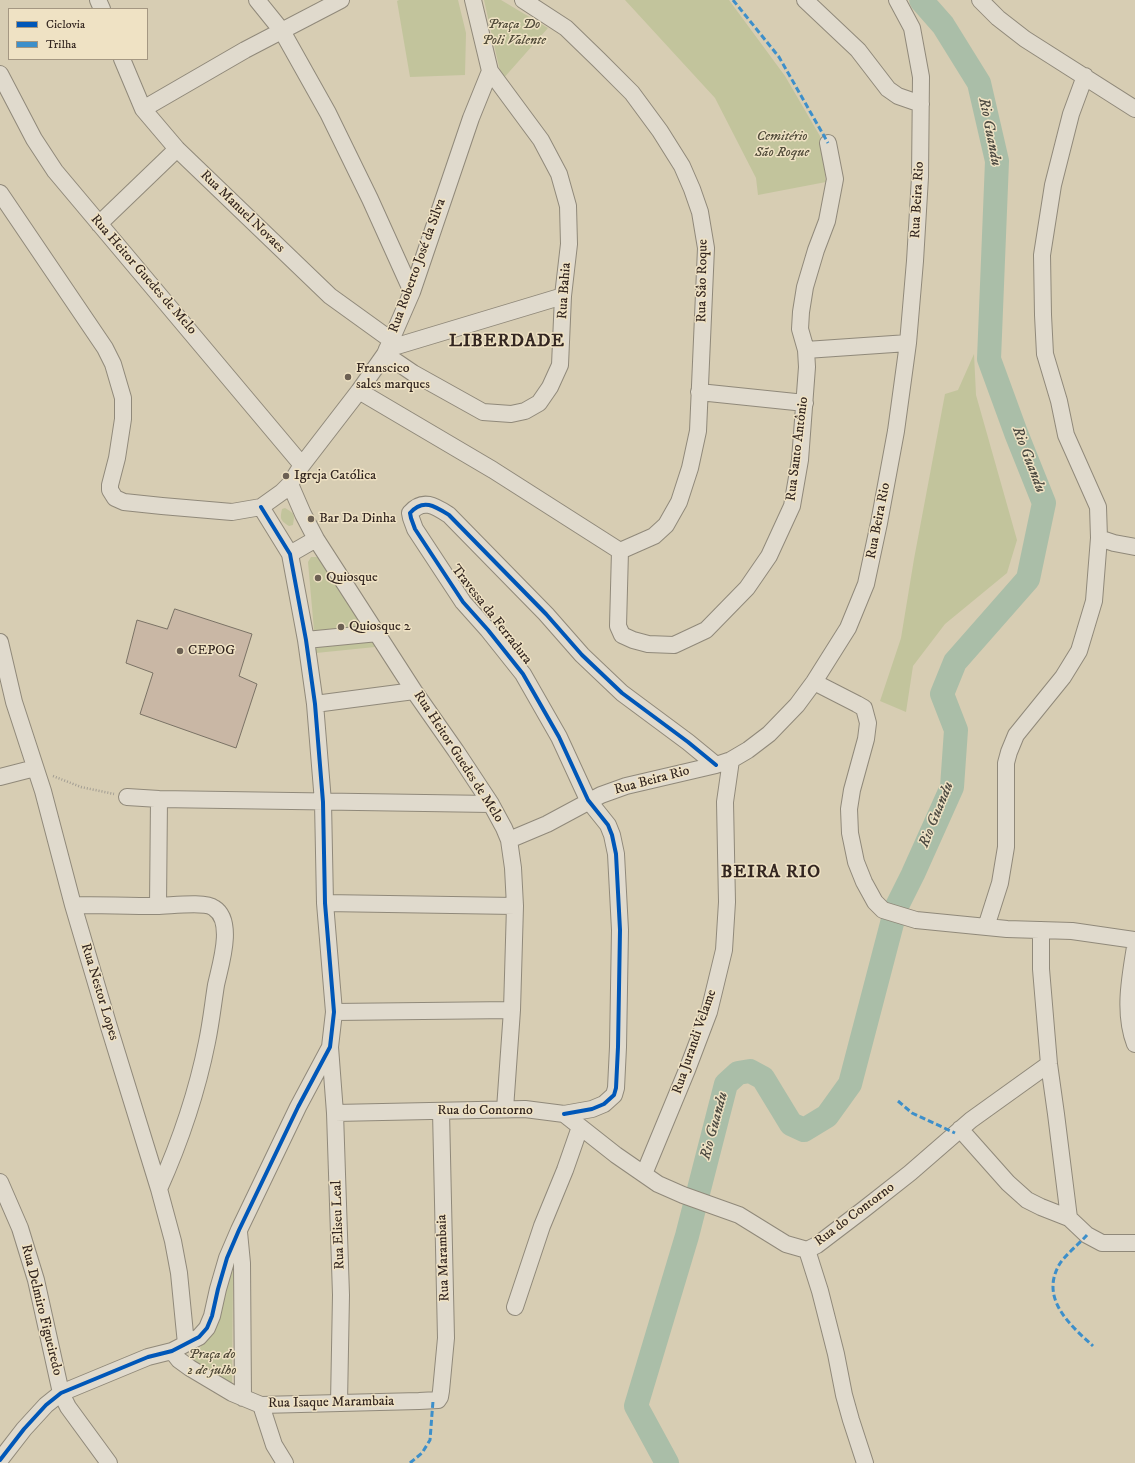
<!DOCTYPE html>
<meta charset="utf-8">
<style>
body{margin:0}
#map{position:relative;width:1135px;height:1463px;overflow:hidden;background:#d7cdb3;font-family:"IM FELL DW Pica",serif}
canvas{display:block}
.legend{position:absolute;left:8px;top:8px;width:140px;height:52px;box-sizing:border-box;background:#efe2c4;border:1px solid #a49782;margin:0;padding:5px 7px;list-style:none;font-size:12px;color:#332620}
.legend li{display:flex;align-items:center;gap:8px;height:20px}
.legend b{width:20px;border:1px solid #a49782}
</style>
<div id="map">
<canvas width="1135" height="1463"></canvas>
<ul class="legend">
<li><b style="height:5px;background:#0057b8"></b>Ciclovia</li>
<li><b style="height:5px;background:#3d8fca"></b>Trilha</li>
</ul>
</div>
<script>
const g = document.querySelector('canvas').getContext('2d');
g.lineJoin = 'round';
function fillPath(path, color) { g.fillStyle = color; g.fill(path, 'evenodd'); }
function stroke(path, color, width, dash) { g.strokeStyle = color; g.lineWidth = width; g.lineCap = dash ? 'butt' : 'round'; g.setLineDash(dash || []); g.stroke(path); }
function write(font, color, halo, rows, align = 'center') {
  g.font = font + ' "IM FELL DW Pica",serif'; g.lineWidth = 3; g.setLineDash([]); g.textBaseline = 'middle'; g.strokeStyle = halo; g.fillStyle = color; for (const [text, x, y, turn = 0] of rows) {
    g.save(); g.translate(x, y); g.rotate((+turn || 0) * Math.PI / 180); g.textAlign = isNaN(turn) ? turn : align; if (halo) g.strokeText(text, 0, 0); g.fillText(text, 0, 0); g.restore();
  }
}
fillPath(new Path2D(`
 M399 0H458L466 33 465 75 410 77 397 1Z
 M484 0H501L548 28 502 80Z
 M625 0H729L785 76 820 136 826 182 758 195 756 178 715 98Z
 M974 354 976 395 1017 540 1007 573 945 624 913 666 906 712 880 701 901 638 914 559 945 394 958 390Z
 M285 508C295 514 295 514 293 525L289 526C280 520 280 519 282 509Z
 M311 557H319L325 563 375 647 316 653 308 562Z
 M232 1267 233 1274 232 1384 228 1390 188 1360 199 1350 209 1332Z`), '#c2c49c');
stroke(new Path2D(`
 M667 1463 636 1406 687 1236 726 1084 738 1073 750 1071 763 1078 791 1124 804 1130 827 1116 850 1084 896 908 913 874 952 787 956 730 942 694 955 662 1028 579 1044 503 1016 433 989 359 997 161 979 83 943 25 921 0`), '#aabea8', 24);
const building = new Path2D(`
 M175 609 252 634 239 676 257 684 236 748 140 714 153 673 126 663 137 620 167 629Z`);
fillPath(building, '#c9b7a5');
stroke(building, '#7a7265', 1);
const minor = new Path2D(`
 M98 0 102 9
 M257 0 282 31 328 113 370 199 412 292
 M523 0 566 28 599 60 632 93 660 131 682 166 692 189 700 212 706 248 698 431 690 468 679 502 666 525 654 536 620 551
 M805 0 858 50 888 89 898 96 921 104
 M980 0 998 18 1025 39 1135 109
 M122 59 143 109 177 149 330 296 391 340
 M0 74 34 139 55 171 302 465
 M143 109 245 50 341 0
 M0 193 105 348 113 364 123 398V419L117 458 110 485V490L115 498 124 502 162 506 232 512 261 507 282 492 290 484 302 465 359 391 385 354 412 292 471 118 490 71
 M99 224 177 149
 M387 349 563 296
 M806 350 908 343
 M385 354 413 373 483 412 511 414 525 411 539 403 550 387 560 365 563 296 569 244 568 206 559 174 541 140 490 71 473 0
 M359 391 493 470 620 551
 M699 392 805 403
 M290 484 303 514 316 539 414 691 456 751 491 804 504 828 509 840 513 868 515 906 512 1010 505 1109
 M1099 538 1114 543 1135 547
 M620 551 618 626 622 635 633 640 648 644 674 645 706 630 747 588 769 556 792 506 800 460 807 367 806 350 800 329 801 312 805 287 816 250 827 221 835 179 828 143
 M290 554 316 539
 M306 640 378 633
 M0 642 14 702 43 791 73 905 109 1027 159 1189 173 1241 179 1273 186 1344
 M814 682 857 704 864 708 868 723 866 739 852 790 849 809 850 833 856 862 864 882 875 902 883 910 916 920 1007 929 1072 931 1135 940
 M315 704 414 691
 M0 777 35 768
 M127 797 159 799 491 804
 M509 840 547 824 601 795 626 786 716 765 731 760 748 750 769 734 797 705 814 682 848 628 866 584 879 523 896 431 908 343 915 261 920 177 921 77 912 28 897 0
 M325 903 515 906
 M73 905C101 905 129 906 157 906 170 906 205 901 214 908 235 921 220 966 216 985 213 1004 211 1023 207 1042 197 1092 180 1142 159 1189
 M158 906 159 799
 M986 927 1000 883 1006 847V763L1009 752 1016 735 1063 677 1079 651 1094 601 1099 538 1098 507 1066 435 1059 401 1045 354 1043 315 1042 255 1053 185 1071 114 1085 76
 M1041 930V969L1049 1064 1056 1114 1069 1218
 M1135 947C1130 978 1123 1013 1135 1044
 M334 1012 512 1010
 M330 1047 335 1113 341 1295 339 1403
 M335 1113 525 1109 564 1114 616 1155 658 1184 683 1195 739 1215 786 1244 807 1250 817 1245 863 1210 910 1173 971 1120 1049 1064
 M564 1114 592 1109 604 1104 614 1095 616 1088 618 1047 620 930 616 854 612 835 608 825 588 800 559 737 523 674 488 630 463 602 415 529 411 518 410 513C423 498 435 506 449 515L546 614 582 655 622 693 688 742 716 765
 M960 1129 1008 1183 1027 1200 1041 1207 1069 1218 1087 1235 1102 1243H1135
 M644 1174 687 1070 709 1012 724 950 727 902 725 802 731 760
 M0 1182 20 1228 36 1280 61 1393 68 1407 109 1463
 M239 1232 242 1263 243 1398
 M807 1250 820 1291 836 1354 844 1395 851 1420 865 1463
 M515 1307 542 1226 565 1170 580 1127
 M172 1351 179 1360 190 1368 232 1393 261 1405 419 1401 438 1400 440 1397 441 1391 446 1338 441 1111
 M261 1405 274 1445 285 1463
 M0 1460 24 1429 46 1405 61 1393 148 1357 172 1351 199 1337 207 1328 212 1316 218 1289 227 1258 239 1230 298 1107 330 1047 334 1012 325 903 323 802 315 704 306 640 290 554 261 507`);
stroke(minor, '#90897a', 18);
stroke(new Path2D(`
 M53 776 81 787 114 794`), '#a29d93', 2.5, [1, 2]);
stroke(minor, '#e0dacd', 16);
stroke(new Path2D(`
 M733 0 779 57 828 143
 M898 1101 912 1113 955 1133
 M1087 1235C1079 1244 1065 1255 1059 1265 1040 1299 1070 1325 1093 1346
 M410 1463 422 1453 430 1440 433 1401`), '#3d8fca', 3, [6, 3]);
stroke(new Path2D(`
 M564 1114 592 1109 604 1104 614 1095 616 1088 618 1047 620 930 616 854 612 835 608 825 588 800 559 737 523 674 488 630 463 602 415 529 411 518 410 513C423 498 435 506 449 515L546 614 582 655 622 693 688 742 716 765
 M0 1460 24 1429 46 1405 61 1393 148 1357 172 1351 199 1337 207 1328 212 1316 218 1289 227 1258 239 1230 298 1107 330 1047 334 1012 325 903 323 802 315 704 306 640 290 554 261 507`), '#0057b8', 4);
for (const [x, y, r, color] of [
 [348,377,4,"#6c6053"],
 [286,476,4,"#6c6053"],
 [311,519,4,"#6c6053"],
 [318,578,4,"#6c6053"],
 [341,627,4,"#6c6053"],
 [180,651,4,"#6c6053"]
]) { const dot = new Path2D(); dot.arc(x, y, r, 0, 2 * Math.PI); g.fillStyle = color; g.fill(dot); stroke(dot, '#efe2c4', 1.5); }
write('italic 14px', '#524c3a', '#efe2c4', [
 ["Praça Do",514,25],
 ["Poli Valente",514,41],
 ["Cemitério",782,137],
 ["São Roque",782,153],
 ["Praça do",212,1355],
 ["2 de julho",212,1371]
]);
write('14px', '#332620', '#efe2c4', [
 ["Rua Beira Rio",918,200,-87],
 ["Rua Manuel Novaes",242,212,44],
 ["Rua Roberto José da Silva",418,266,-70],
 ["Rua Heitor Guedes de Melo",143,275,49],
 ["Rua Sâo Roque",703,281,-89],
 ["Rua Bahia",565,291,-86],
 ["Rua Santo Antônio",798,449,-83],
 ["Rua Beira Rio",879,521,-79],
 ["Travessa da Ferradura",491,615,52],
 ["Rua Heitor Guedes de Melo",458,757,57],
 ["Rua Beira Rio",652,781,-15],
 ["Rua Nestor Lopes",99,992,73],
 ["Rua Jurandi Velame",695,1042,-71],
 ["Rua do Contorno",485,1111],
 ["Rua do Contorno",855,1215,-37],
 ["Rua Eliseu Leal",339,1225,-92],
 ["Rua Marambaia",444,1258,-92],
 ["Rua Delmiro Figueiredo",41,1310,76],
 ["Rua Isaque Marambaia",331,1403,-1]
]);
write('14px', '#332620', '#efe2c4', [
 ["Franscico",356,369],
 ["sales marques",356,385],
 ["Igreja Católica",294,476],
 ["Bar Da Dinha",319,519],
 ["Quiosque",326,578],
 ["Quiosque 2",349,627],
 ["CEPOG",188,651]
], 'left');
write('italic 15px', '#4c4a41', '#efe2c4', [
 ["Rio Guandu",989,132,79],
 ["Rio Guandu",1028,460,69],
 ["Rio Guandu",937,815,-68],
 ["Rio Guandu",715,1126,-75]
]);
g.letterSpacing = '1px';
write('bold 18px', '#332620', '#efe2c4', [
 ["LIBERDADE",507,342],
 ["BEIRA RIO",771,873]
]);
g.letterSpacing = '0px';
</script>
